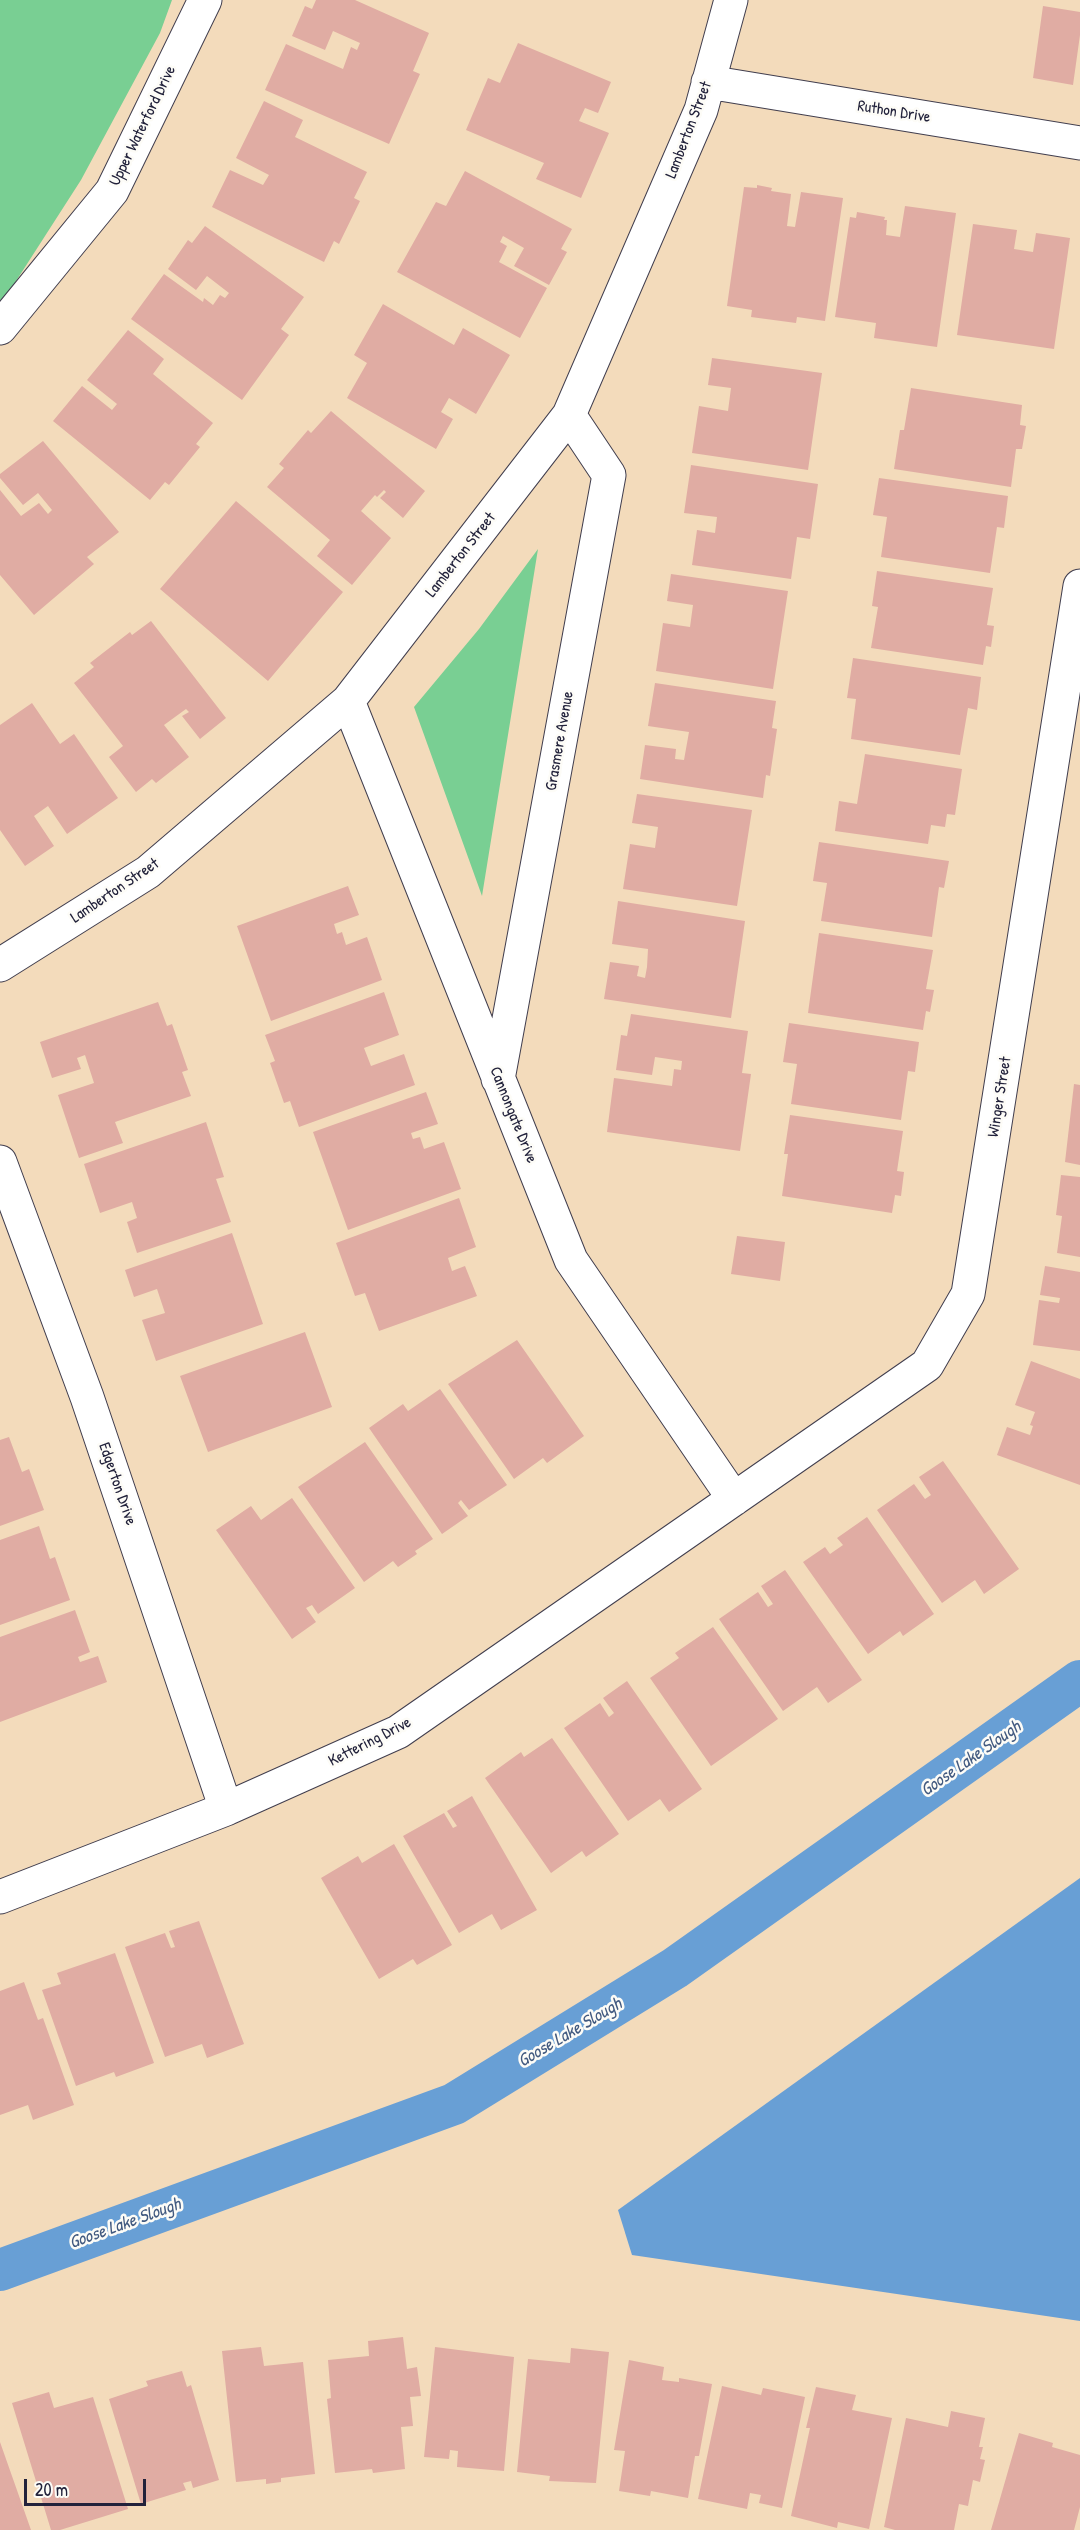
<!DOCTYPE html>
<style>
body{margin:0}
#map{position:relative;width:1080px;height:2530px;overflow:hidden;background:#f3dbbb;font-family:"Patrick Hand",sans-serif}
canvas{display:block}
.scale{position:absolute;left:24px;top:2479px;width:122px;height:27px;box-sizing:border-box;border:3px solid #22223b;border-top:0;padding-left:8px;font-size:18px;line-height:21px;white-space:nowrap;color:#22223b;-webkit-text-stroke:4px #fdfcf7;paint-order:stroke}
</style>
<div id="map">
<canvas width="1080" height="2530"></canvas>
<div class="scale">20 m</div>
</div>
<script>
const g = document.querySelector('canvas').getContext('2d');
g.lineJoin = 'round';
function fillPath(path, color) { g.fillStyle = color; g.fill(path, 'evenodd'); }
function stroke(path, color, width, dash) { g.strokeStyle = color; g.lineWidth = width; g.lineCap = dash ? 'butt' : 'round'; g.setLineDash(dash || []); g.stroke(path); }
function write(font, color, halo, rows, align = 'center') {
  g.font = font + ' "Patrick Hand",sans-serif'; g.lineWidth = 5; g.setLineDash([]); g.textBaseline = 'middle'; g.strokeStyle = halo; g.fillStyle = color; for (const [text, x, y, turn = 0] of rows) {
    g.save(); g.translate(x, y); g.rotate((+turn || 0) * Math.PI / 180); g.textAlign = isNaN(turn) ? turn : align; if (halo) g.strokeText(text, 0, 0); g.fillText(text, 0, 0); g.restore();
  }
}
fillPath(new Path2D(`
 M0 0H172L160 33 81 180 0 306Z
 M538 549 482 896 414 707 479 629Z`), '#79cf93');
fillPath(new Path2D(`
 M1080 1878V2321L632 2255 618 2210Z`), '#689fd5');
stroke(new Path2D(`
 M0 2270 454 2104 675 1968 1080 1681`), '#689fd5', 42);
fillPath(new Path2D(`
 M316 0H355L429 33 413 71 420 74 389 144 265 90 286 44 343 69 351 47 357 50 360 43 333 31 325 50 292 36 305 6 312 9Z
 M1043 6 1080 12V35L1073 85 1033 78Z
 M518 43 611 82 598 113 585 108 579 121 609 133 581 198 536 179 544 163 466 130 488 78 500 83Z
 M264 101 303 120 295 137 367 172 354 198 360 201 339 244 334 241 324 262 212 207 230 170 263 185 269 175 236 158Z
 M465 171 572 229 561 249 567 252 549 285 514 266 524 248 503 236 500 242 507 246 499 262 547 288 520 338 397 272 436 202 446 206Z
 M757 185 772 188 771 191 791 194 787 226 795 227 801 192 843 198 825 321 797 317 796 323 751 317 752 310 727 306 744 187 757 188Z
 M905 206 956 213 937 347 874 338 876 323 835 317 850 217 856 218 857 212 885 217 884 220H887L886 235 900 237Z
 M973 224 1017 230 1014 249 1033 252 1036 233 1070 238 1054 349 957 335Z
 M205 226 304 297 281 329 289 335 242 400 131 319 164 274 203 302 204 298 213 305 220 295 225 298 229 293 207 276 196 290 168 269 188 240 192 243Z
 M383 304 454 345 463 328 510 355 476 414 449 398 441 412 453 419 436 449 347 398 367 363 354 355Z
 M128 330 164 359 153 374 213 423 196 444 200 447 169 485 165 482 150 500 53 421 82 386 112 410 117 404 87 380Z
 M712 358 822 373 808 470 692 453 699 406 728 411 731 388 708 385Z
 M911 388 1022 405 1020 425 1026 426 1022 449H1016L1011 487 894 469 900 430H904Z
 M331 411 425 491 403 518 380 498 386 492 384 490 377 497 375 495 361 511 391 538 352 585 317 556 330 540 267 487 284 468 279 464 308 430 311 433Z
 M43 441 119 532 87 557 94 564 34 615 0 575V490L21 516 39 503 48 514 52 510 38 493 23 505 0 478V474Z
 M691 465 818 484 810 539 797 537 791 579 692 565 697 530 715 533 717 517 684 513Z
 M879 478 1008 496 1004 528 997 527 990 573 881 557 887 517 873 515Z
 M236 501 343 592 268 681 160 589Z
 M877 571 993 588 987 625 994 626 991 647 986 646 983 665 871 648 878 607 872 606Z
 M671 574 788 591 773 689 656 671 663 623 690 627 693 605 667 601Z
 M151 621 226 718 200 739 182 716 189 712 186 709 164 725 189 757 156 783 152 779 136 792 109 757 123 746 74 683 94 667 90 663 130 632 132 635Z
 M853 658 981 677 977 710 968 708 960 755 851 739 856 699 847 698Z
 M655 683 776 701 772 728 777 729 770 776 766 775 763 798 640 779 645 745 676 749 675 759 684 760 689 732 648 726Z
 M32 703 60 744 74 734 118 798 67 834 48 806 34 816 54 846 25 866 0 830V725Z
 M865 754 962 769 955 815 947 814 945 827 931 825 928 844 835 831 839 801 857 804Z
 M637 794 752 810 737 906 623 889 630 844 655 848 658 827 632 823Z
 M819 842 949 861 944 888 939 887 932 937 821 921 827 883 813 881Z
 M348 886 359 915 334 924 337 934 342 932 346 945 367 937 382 980 271 1021 237 926Z
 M618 901 745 921 731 1018 604 999 610 962 639 966 637 976 645 978 647 967 648 949 612 944Z
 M819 933 933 950 926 989 934 990 930 1012 926 1011 923 1030 808 1013Z
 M384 992 399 1035 364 1048 371 1066 404 1054 415 1085 299 1127 290 1101 284 1103 270 1063 275 1061 265 1035Z
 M158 1002 167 1026 172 1024 188 1070 182 1072 191 1096 115 1122 123 1143 79 1158 58 1095 94 1083 85 1055 77 1058 81 1069 52 1078 40 1042Z
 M631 1014 748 1031 742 1073 751 1074 740 1151 607 1132 614 1078 672 1086 674 1069 681 1070 682 1061 655 1057 652 1075 616 1070 621 1035 627 1036Z
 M789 1023 919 1042 915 1072 908 1071 901 1120 791 1104 797 1064 783 1062Z
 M1074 1084 1080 1085V1165L1065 1162Z
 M426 1092 438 1124 411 1133 413 1139 420 1137 424 1149 444 1142 461 1189 348 1230 313 1132Z
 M790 1115 903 1131 897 1171 904 1172 901 1196 895 1195 892 1213 782 1196 788 1154H784Z
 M206 1122 224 1177 216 1179 231 1222 137 1253 127 1222 137 1218 132 1202 100 1213 84 1164Z
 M1061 1175 1080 1177V1257L1057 1253 1062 1216 1056 1215Z
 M459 1198 476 1247 448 1258 452 1271 465 1266 477 1296 379 1331 365 1293 355 1296 336 1243Z
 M232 1233 263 1324 156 1361 142 1320 165 1313 157 1289 134 1297 125 1270Z
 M737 1236 785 1242 780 1281 731 1274Z
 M1045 1266 1080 1272V1351L1033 1345 1039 1300 1059 1303 1060 1298 1040 1295Z
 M305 1332 332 1407 208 1452 180 1376Z
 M517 1340 584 1436 547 1463 543 1458 514 1479 448 1384Z
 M1031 1361 1080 1379V1485L997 1455 1007 1427 1030 1435 1033 1426 1030 1425 1035 1412 1015 1405Z
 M440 1389 507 1485 469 1510 461 1500 458 1503 468 1516 442 1534 369 1428 403 1404 408 1411Z
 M9 1437 22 1472 29 1469 44 1510 0 1526V1440Z
 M365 1442 433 1539 415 1551 417 1554 398 1567 393 1561 364 1582 298 1487Z
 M943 1461 1019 1569 984 1594 975 1580 942 1603 877 1510 914 1484 925 1499 931 1495 919 1477Z
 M292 1498 355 1588 318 1614 312 1605 306 1608 316 1622 292 1639 216 1530 251 1506 261 1520Z
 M867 1517 934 1614 903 1636 900 1631 868 1654 803 1562 825 1547 830 1554 843 1545 837 1538Z
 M39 1526 50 1559 55 1557 70 1600 0 1625V1540Z
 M785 1570 862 1680 828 1703 817 1687 783 1711 719 1619 758 1592 768 1607 773 1604 761 1586Z
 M75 1610 90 1652 78 1657 80 1662 98 1656 107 1682 0 1722V1637Z
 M713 1627 778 1719 711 1766 650 1678 679 1658 675 1653Z
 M627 1681 702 1789 669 1812 660 1799 628 1821 564 1728 600 1703 609 1717 614 1713 603 1698Z
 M552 1738 619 1834 586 1857 582 1851 551 1873 485 1778 521 1752 524 1757Z
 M472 1796 537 1910 501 1930 492 1914 459 1933 403 1836 444 1813 453 1828 457 1826 447 1811Z
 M394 1844 452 1945 417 1965 413 1959 379 1979 321 1878 358 1856 362 1863Z
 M199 1921 244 2044 207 2058 202 2044 165 2057 125 1947 165 1933 171 1948 175 1947 169 1931Z
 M115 1953 154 2063 116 2077 114 2072 76 2086 42 1990 61 1984 57 1973Z
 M24 1982 38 2020 43 2018 74 2105 33 2120 28 2105 0 2115V1991Z
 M403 2337 407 2369 417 2367 421 2396 410 2397 413 2426 401 2427 405 2469 373 2473 372 2469 335 2473 327 2399 331 2398 328 2360 369 2356 368 2341Z
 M261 2347 264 2366 303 2362 315 2474 281 2478V2482L266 2484V2479L236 2482 222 2351Z
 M435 2347 514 2357 504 2471 457 2467 458 2451 450 2450 449 2459 424 2457Z
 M571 2348 609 2352 596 2483 549 2481 550 2476 517 2472 528 2359 570 2363Z
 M629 2360 664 2367 662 2380 679 2382V2378L712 2384 699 2456H695L688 2498 651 2491 650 2496 619 2491 625 2451 614 2450Z
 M182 2371 187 2387 191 2385 219 2480 193 2488 191 2481 183 2483 186 2490 141 2504 109 2399 148 2386 146 2381Z
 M722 2386 761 2395 763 2388 805 2397 782 2508 759 2503 761 2495 750 2493 747 2509 698 2499Z
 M816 2387 856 2395 852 2410 892 2418 869 2529 838 2522 837 2528 791 2516 810 2428H806Z
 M49 2392 54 2408 93 2397 128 2509 60 2530H51L12 2403Z
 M951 2411 985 2418 979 2447H983L980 2459 985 2460 980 2482 973 2480 968 2506 959 2504 954 2530H895L884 2527 906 2418 948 2427Z
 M1019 2433 1053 2443 1052 2447 1080 2455V2507L1074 2530H991Z
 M0 2442 31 2530H0Z`), '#e0aca3');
const minor = new Path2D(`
 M708 82 1080 143
 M0 328 112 191 205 0
 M348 701 571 1260 734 1499
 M0 965 148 872 348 701 569 415 701 110 731 0
 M498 1079 609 475 569 415
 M0 1162 87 1397 226 1809
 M0 1897 226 1809 398 1732 927 1365 968 1294 1080 586`);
stroke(minor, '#413e4e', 35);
stroke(minor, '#fff', 33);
write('16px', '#22223b', '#fdfcf7', [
 ["Ruthon Drive",894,112,9],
 ["Upper Waterford Drive",143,126,-64],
 ["Lamberton Street",689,130,-69],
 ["Lamberton Street",461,555,-52],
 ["Grasmere Avenue",560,741,-80],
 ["Lamberton Street",115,891,-34],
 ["Winger Street",1000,1097,-81],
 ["Cannongate Drive",513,1115,68],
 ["Edgerton Drive",117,1484,71],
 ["Kettering Drive",370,1742,-27]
]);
write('italic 18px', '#425a80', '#fdfcf7', [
 ["Goose Lake Slough",971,1759,-35],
 ["Goose Lake Slough",570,2033,-31],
 ["Goose Lake Slough",125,2224,-20]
]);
</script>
